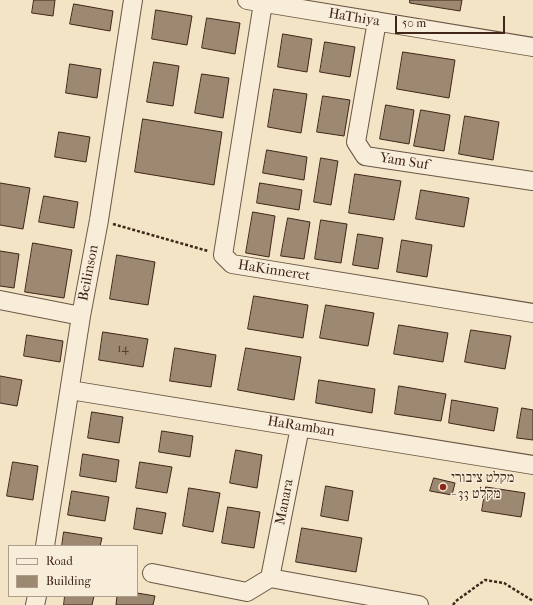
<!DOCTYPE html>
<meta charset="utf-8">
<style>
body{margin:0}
#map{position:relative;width:533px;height:605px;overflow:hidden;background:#f2e4c5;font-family:"IM FELL French Canon",serif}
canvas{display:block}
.legend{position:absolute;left:8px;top:545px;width:130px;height:52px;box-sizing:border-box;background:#f7edd9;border:1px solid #ae9d8c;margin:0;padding:5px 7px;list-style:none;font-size:12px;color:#402519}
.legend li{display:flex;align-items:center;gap:8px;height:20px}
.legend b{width:20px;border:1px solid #ae9d8c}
.scale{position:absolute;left:395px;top:16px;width:110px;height:18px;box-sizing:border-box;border:2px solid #402519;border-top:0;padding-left:5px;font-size:12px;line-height:14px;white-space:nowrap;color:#402519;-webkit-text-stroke:3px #f7edd9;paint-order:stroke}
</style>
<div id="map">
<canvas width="533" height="605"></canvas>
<ul class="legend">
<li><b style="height:5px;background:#f7edd9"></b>Road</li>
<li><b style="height:11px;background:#9d8872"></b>Building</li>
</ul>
<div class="scale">50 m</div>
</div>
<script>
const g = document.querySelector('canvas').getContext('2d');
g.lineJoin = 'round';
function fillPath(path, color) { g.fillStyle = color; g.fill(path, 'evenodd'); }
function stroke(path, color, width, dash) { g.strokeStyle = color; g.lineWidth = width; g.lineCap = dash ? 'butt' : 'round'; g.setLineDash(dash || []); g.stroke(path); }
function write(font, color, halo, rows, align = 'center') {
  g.font = font + ' "IM FELL French Canon","Frank Ruhl Libre",serif'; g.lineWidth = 3; g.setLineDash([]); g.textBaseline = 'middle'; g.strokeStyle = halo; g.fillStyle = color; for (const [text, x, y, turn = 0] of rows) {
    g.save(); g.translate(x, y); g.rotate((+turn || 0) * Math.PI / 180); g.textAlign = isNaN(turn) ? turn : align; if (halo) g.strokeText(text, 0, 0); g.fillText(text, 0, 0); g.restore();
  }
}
const building = new Path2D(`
 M34 0H55L53 16 32 13Z
 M410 0H462L460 11 410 3Z
 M74 4 113 11 110 31 70 24Z
 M156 10 192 16 187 45 152 39Z
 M207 18 240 23 235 54 202 48Z
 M283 34 312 39 307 72 278 67Z
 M325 42 355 47 350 77 320 72Z
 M403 52 455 60 449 98 397 89Z
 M154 62 179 66 173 106 147 102Z
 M70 64 101 69 97 98 66 93Z
 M202 74 229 78 223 118 195 113Z
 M274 89 307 94 301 133 268 127Z
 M323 96 350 100 344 136 317 132Z
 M386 105 414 110 409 144 380 139Z
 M421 110 450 115 444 151 414 146Z
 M465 116 499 122 493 160 459 154Z
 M143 119 222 132 214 185 135 172Z
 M59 132 90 137 86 162 55 157Z
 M267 150 307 157 304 180 263 173Z
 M321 158 338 161 331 205 314 202Z
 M355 174 401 181 394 220 349 213Z
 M0 183 30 188 23 229 0 225Z
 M260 183 302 190 299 210 257 203Z
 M421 190 469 198 464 227 416 219Z
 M44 196 78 202 74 228 39 222Z
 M253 212 275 216 269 257 246 253Z
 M288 218 310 222 304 259 281 256Z
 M321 220 347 224 341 263 315 259Z
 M358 234 383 238 378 269 353 265Z
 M402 240 432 245 427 277 397 272Z
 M33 243 72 250 64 298 25 292Z
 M0 251 19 254 14 288 0 286Z
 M117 255 155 262 148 305 110 299Z
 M254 296 308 305 303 338 248 329Z
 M326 305 374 313 368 346 320 338Z
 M399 325 448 333 443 362 394 354Z
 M471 330 511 336 505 369 465 362Z
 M103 332 148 339 143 367 99 360Z
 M27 335 63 341 60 362 24 356Z
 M175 348 216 355 211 387 170 381Z
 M246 348 301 357 294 400 238 390Z
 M0 376 22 380 17 406 0 403Z
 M319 380 375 389 372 413 316 403Z
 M399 386 446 394 441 421 395 414Z
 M452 400 498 408 494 431 449 423Z
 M522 408 533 410V440L517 438Z
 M92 412 123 417 119 443 88 438Z
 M162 431 193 436 190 457 159 452Z
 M236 450 262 455 257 488 230 483Z
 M83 454 119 460 116 482 80 476Z
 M13 462 38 466 33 500 7 496Z
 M140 462 172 467 167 493 136 488Z
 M434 478 455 483 452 495 430 491Z
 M326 486 353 491 348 521 321 516Z
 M486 487 525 493 521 517 482 511Z
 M189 488 220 493 213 532 183 526Z
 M72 491 109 497 105 521 68 515Z
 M228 507 260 512 254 548 222 543Z
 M137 508 166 513 162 534 134 529Z
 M302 528 362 538 356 572 296 562Z
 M64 532 102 538 100 546H62Z
 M137 593 155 596 153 605H116L117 596H137Z
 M65 596H94L92 605H64Z`);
fillPath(building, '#9d8872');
stroke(building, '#402519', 1);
const street = new Path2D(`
 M247 0 533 47
 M263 3 223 255 232 264 533 313
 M377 21 356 142 365 156 533 181
 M0 300 81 316
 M70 390 533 465
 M45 546 81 316 99 220 133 0
 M152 573 247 592 270 578 419 605
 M270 578 300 427
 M35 605 37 596`);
stroke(street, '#6c5544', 20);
stroke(new Path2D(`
 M113 224 208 251
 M453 605 456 601 485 580 504 583 533 601`), '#402519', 2.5, [3, 2]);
stroke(street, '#f7edd9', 18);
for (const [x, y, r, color] of [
 [443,487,4,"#8f2418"]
]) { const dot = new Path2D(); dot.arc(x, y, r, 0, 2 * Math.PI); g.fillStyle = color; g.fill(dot); stroke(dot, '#f7edd9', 1.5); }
write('12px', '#573e2f', null, [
 ["14",123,349]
]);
write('14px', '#402519', '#f7edd9', [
 ["HaThiya",354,18,9],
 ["Yam Suf",404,162,9],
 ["HaKinneret",274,271,9],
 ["Beilinson",89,273,-79],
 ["HaRamban",301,427,9],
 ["Manara",285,502,-79]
]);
write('14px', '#402519', '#f7edd9', [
 ["מקלט ציבורי",451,479],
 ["- מקלט 33",451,495]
], 'left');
</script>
